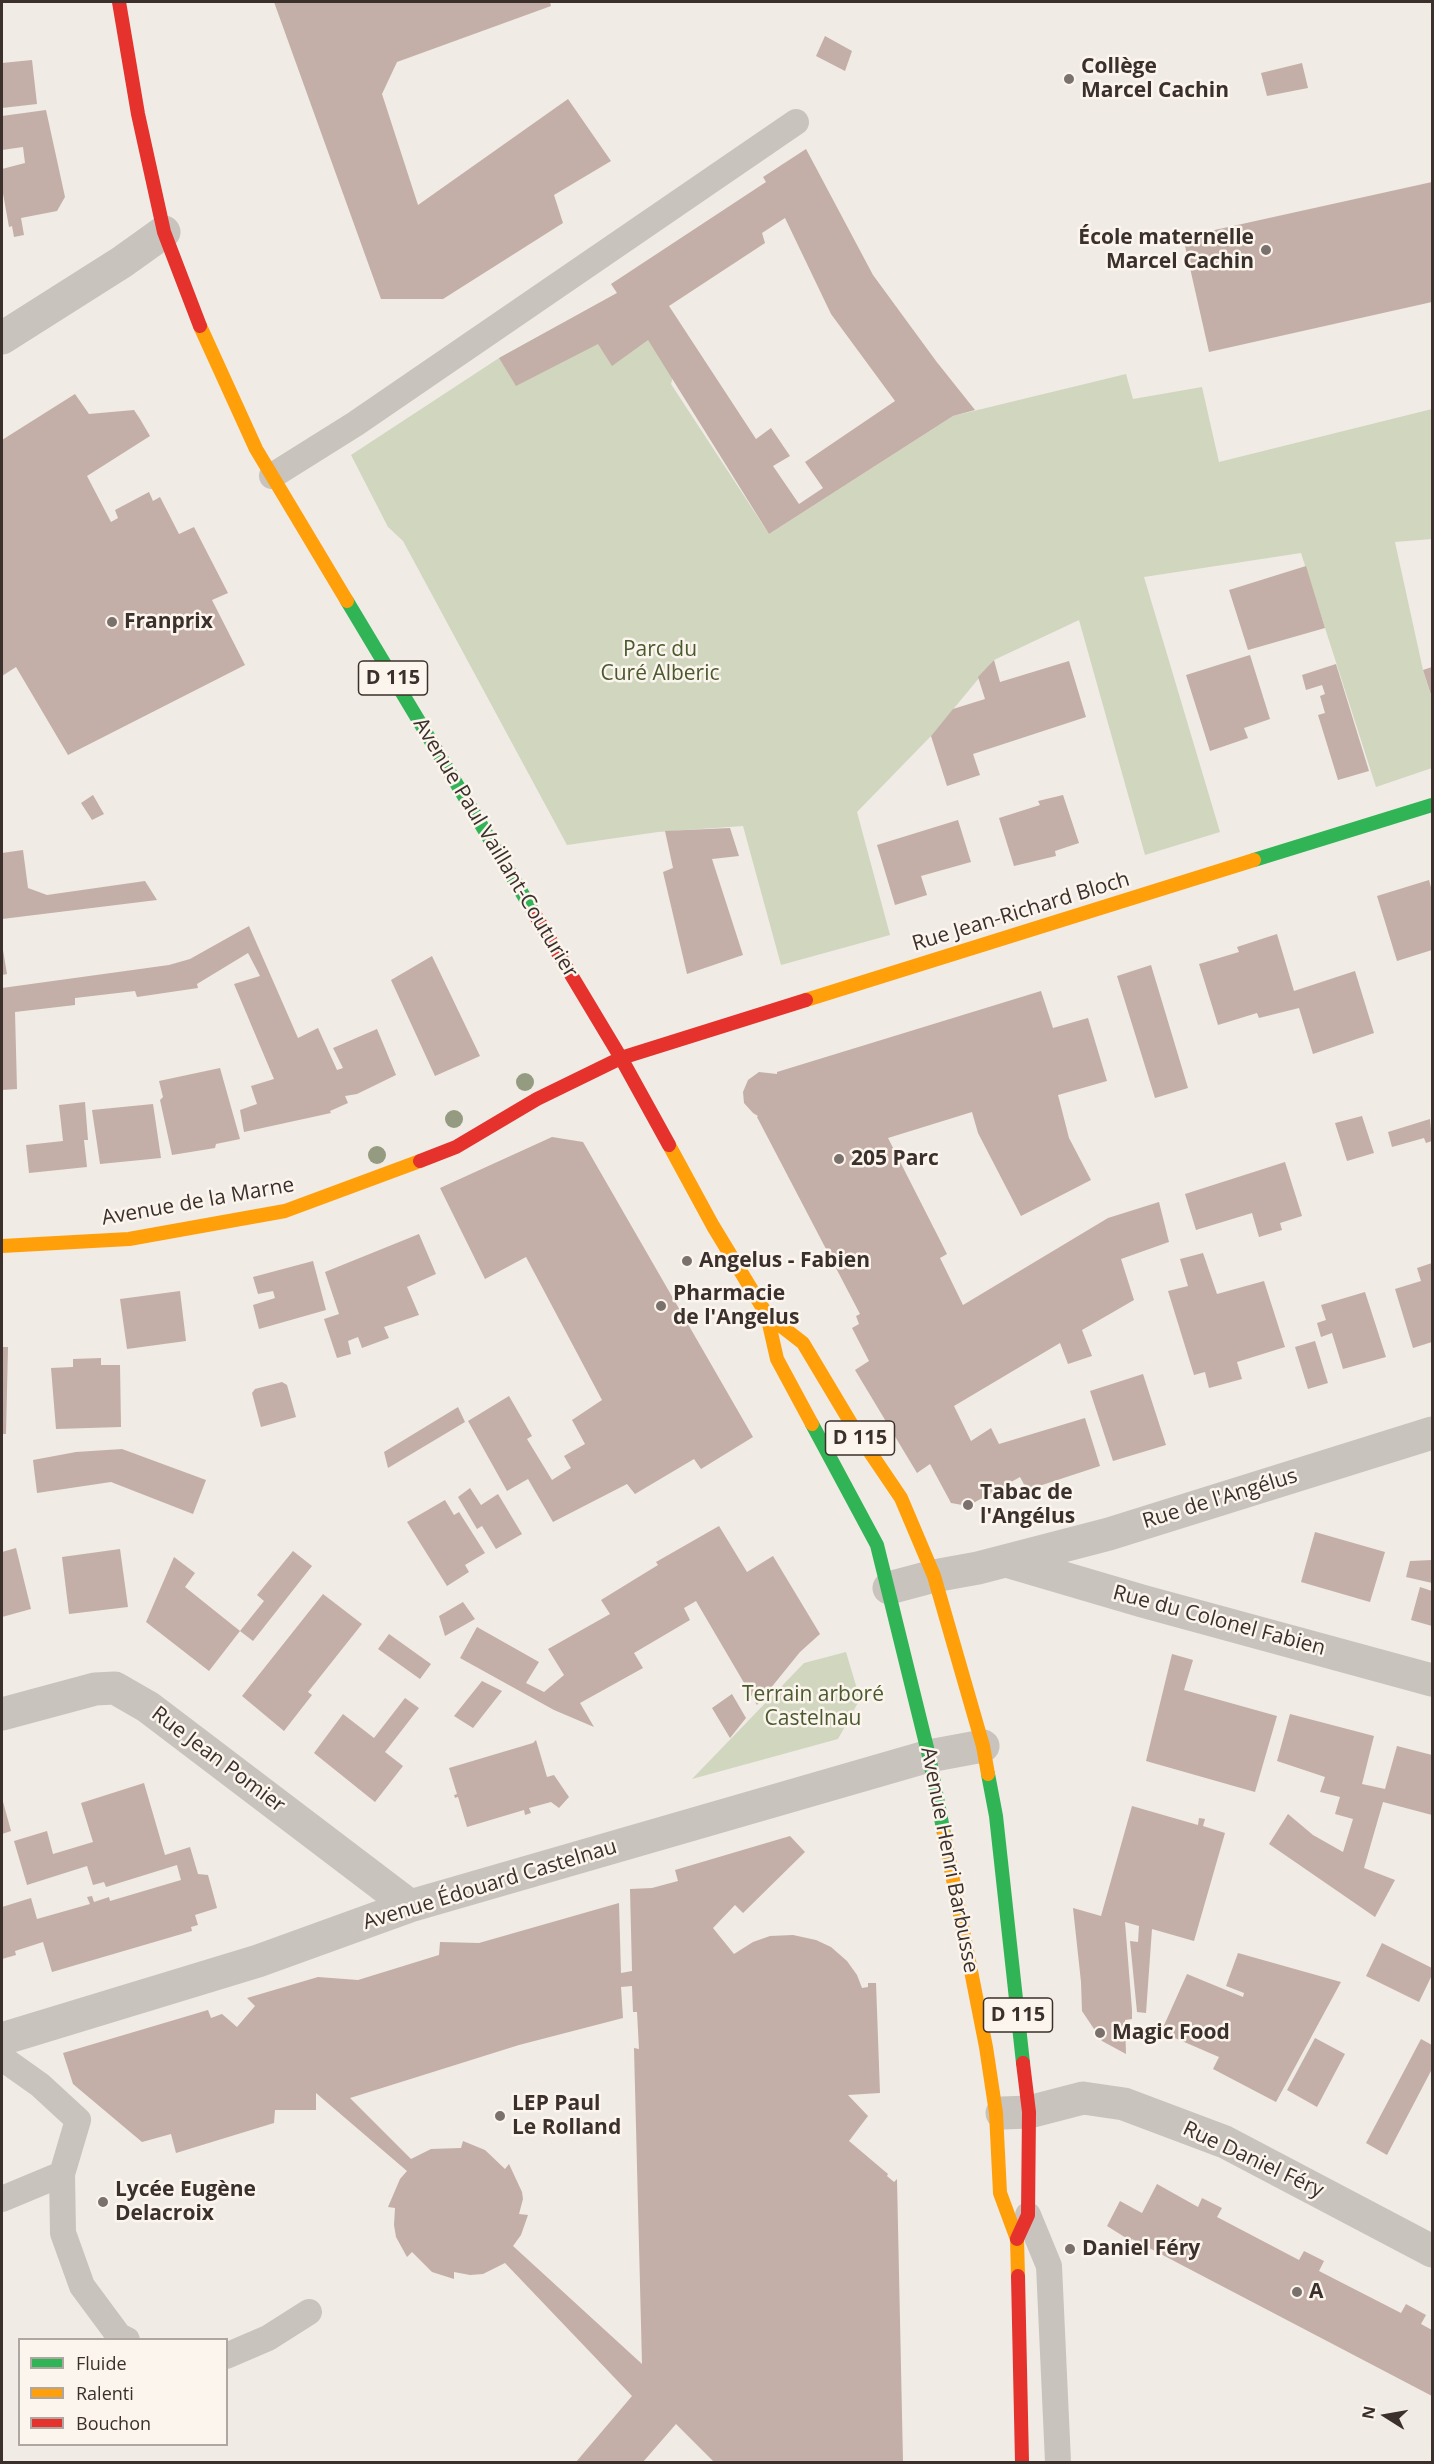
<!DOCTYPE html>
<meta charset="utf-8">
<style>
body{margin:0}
#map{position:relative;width:1434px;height:2464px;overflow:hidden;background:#f0ebe5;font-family:"Open Sans",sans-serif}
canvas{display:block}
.frame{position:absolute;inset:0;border:3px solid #3b302b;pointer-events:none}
.legend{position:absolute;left:18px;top:2338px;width:210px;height:108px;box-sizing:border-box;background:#fbf5ee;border:2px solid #aea6a0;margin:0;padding:8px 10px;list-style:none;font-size:18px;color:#3b302b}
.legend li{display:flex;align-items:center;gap:12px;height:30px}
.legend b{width:30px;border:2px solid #aea6a0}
.north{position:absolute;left:1356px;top:2386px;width:60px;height:60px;-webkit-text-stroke:4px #fbf5ee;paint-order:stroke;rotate:281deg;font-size:16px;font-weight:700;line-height:24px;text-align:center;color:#3b302b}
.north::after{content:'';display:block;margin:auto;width:21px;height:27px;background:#3b302b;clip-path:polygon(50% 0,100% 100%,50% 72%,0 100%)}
</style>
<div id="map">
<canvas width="1434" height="2464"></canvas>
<div class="frame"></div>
<ul class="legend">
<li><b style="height:8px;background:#30b455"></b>Fluide</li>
<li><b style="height:8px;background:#ff9f0a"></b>Ralenti</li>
<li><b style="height:8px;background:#e5322d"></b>Bouchon</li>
</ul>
<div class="north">N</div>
</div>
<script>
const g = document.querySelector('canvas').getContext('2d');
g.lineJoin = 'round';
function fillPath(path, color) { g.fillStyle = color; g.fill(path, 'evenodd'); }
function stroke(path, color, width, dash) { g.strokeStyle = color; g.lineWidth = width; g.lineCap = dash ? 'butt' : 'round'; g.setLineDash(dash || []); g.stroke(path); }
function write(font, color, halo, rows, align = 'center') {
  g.font = font + ' "Open Sans",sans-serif'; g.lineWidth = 5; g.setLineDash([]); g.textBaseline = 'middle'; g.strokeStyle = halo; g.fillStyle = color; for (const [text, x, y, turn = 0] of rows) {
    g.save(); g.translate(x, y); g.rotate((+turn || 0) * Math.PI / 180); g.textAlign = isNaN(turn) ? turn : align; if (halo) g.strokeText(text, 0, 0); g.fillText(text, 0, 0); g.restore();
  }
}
fillPath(new Path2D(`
 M617 293 673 377 671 384 769 534 953 416 1126 374 1133 399 1202 387 1219 462 1432 409V539L1395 542 1423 670 1432 699V768L1376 787 1301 553 1144 577 1220 832 1145 855 1079 620 994 660 931 736 857 812 890 935 781 965 743 826 658 832 567 845 403 541 388 527 351 455 499 358Z
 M846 1652 860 1699 838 1739 692 1779 804 1663Z`), '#d1d6bf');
fillPath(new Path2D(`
 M274 2H550L551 6 397 62 382 94 418 205 568 99 611 161 554 195 563 223 443 299H381Z
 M825 36 852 51 845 71 816 56Z
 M32 60 37 104 2 108V63Z
 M1302 63 1308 88 1267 96 1261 73Z
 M46 110 65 197 57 211 21 218 24 235 14 237 12 226 9 227 2 188V169L25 163 23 147 2 150V116Z
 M806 149 873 275 936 361 975 410 953 416 769 534 648 340 612 366 598 344 516 386 499 358 617 293 611 284 766 182 763 177ZM785 218 831 314 895 401 805 462 823 488 799 504 773 466 790 456 771 428 756 439 669 306 765 243 762 233Z
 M1432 182V302L1209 352 1183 237Z
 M75 394 89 414 134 410 140 419 150 436 87 476 111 522 118 518 115 510 149 492 153 501 160 497 179 534 194 527 228 593 212 600 245 665 68 755 16 667 2 676V440Z
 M1306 566 1325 628 1248 650 1229 590Z
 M1250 655 1270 719 1244 728 1248 738 1210 751 1186 675Z
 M994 660 1000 682 1069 661 1086 717 973 754 980 775 947 786 931 736 953 709 985 699 978 677Z
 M1336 664 1369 771 1338 780 1318 715 1325 713 1320 696 1325 694 1322 685 1306 690 1302 675Z
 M1432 667V698L1423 670Z
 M93 795 104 814 92 820 81 803Z
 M1063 795 1079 843 1055 851 1056 856 1014 866 999 818 1040 805 1038 801Z
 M958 820 971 862 921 876 927 895 895 905 877 845Z
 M730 828 739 856 712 859 743 955 687 974 663 872 673 868 665 831Z
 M23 850 28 888 47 895 145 881 157 900 2 919V853Z
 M1429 880 1432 891V950L1397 961 1377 896Z
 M249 926 298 1038 318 1028 337 1070 343 1068 333 1048 377 1029 396 1075 357 1094 345 1096 348 1103 330 1111 331 1113 244 1132 240 1110 257 1104 251 1086 274 1079 234 984 260 976 248 953 197 984 198 988 137 997 135 991 75 998V1005L15 1012 17 1089 2 1090V988L169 965 190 959Z
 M1277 934 1294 991 1355 971 1374 1033 1313 1054 1299 1008 1259 1018 1257 1013 1218 1025 1199 964 1239 952 1237 947Z
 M2 944 7 974 2 975Z
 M432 956 480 1056 435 1076 391 980Z
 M1151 965 1188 1088 1155 1098 1117 976Z
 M1041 991 1053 1028 1088 1018 1107 1081 1058 1095 1069 1138 1091 1180 1021 1216 978 1133 972 1112 888 1138 947 1254 940 1258 963 1305 1108 1218 1159 1202 1169 1242 1121 1259 1134 1300 1082 1330 1092 1356 1068 1364 1060 1343 954 1406 971 1441 991 1428 999 1444 1085 1418 1100 1466 1027 1490 1020 1477 968 1506 951 1503 930 1464 917 1473 855 1370 869 1361 852 1328 859 1324 856 1316 860 1314 757 1117 758 1116 753 1113 744 1103 743 1092 748 1080 759 1072 777 1074V1072Z
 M220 1068 240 1139 216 1144 215 1148 172 1155 160 1100 163 1097 159 1081Z
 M85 1102 88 1140H84L87 1167 29 1173 26 1145 63 1141 59 1105Z
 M153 1104 161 1158 100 1164 92 1110Z
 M1362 1116 1374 1153 1347 1161 1335 1123Z
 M1430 1119 1432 1141 1426 1143 1424 1138 1392 1147 1388 1132Z
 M552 1137 583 1142 753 1437 701 1469 694 1459 635 1494 627 1484 553 1522 528 1479 507 1491 468 1421 509 1396 532 1436 527 1439 552 1480 571 1468 564 1456 585 1444 572 1420 602 1400 526 1257 485 1279 440 1188Z
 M1285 1162 1302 1216 1280 1223 1282 1230 1259 1237 1252 1213 1196 1230 1185 1194Z
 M419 1234 436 1274 407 1287 419 1315 384 1327 389 1338 362 1348 358 1337 348 1341 351 1354 337 1358 324 1319 339 1314 325 1272Z
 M1203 1253 1217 1294 1264 1281 1285 1347 1237 1362 1242 1379 1209 1388 1205 1372 1194 1375 1168 1291 1188 1286 1180 1259Z
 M313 1261 326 1310 259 1329 253 1305 275 1298 273 1291 258 1294 253 1277Z
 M1432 1263V1342L1413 1348 1395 1289 1421 1281 1417 1268Z
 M180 1291 186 1341 127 1349 120 1299Z
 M1365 1292 1386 1357 1343 1369 1332 1333 1321 1337 1317 1323 1326 1320 1321 1305Z
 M1315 1341 1328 1383 1308 1389 1295 1347Z
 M2 1347H8L6 1434H2Z
 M101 1358V1365H120L121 1427 56 1429 51 1368 73 1367V1359Z
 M1143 1374 1166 1445 1113 1461 1090 1391Z
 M282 1382 287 1385 296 1417 261 1427 252 1393 255 1389Z
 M458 1407 465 1422 388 1468 384 1452Z
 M122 1449 206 1480 193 1514 111 1482 37 1493 33 1460 76 1452Z
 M470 1488 481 1505 498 1494 522 1534 496 1549 482 1526 477 1529 458 1497Z
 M445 1500 454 1515 459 1512 485 1553 465 1565 469 1572 447 1586 407 1522Z
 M719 1526 747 1572 773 1556 820 1634 800 1652 757 1705 696 1601 684 1608 690 1620 634 1653 643 1668 580 1703 594 1727 554 1710 460 1658 477 1627 539 1662 526 1683 544 1692 564 1675 548 1649 610 1614 601 1600 658 1565 656 1562Z
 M1315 1532 1385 1552 1370 1602 1301 1582Z
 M16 1548 31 1609 2 1617V1552Z
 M120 1549 128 1607 69 1614 62 1557Z
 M293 1551 312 1566 253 1641 240 1631 264 1601 257 1595Z
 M174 1557 195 1573 185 1587 240 1631 209 1671 146 1622Z
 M1432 1560V1583L1406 1577 1410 1561Z
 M1420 1587 1432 1591V1626L1411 1620Z
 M323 1594 362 1624 308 1692 312 1695 284 1731 242 1696Z
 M463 1602 475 1619 445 1636 439 1616Z
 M389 1634 431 1664 420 1679 378 1649Z
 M1172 1654 1193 1660 1184 1690 1277 1716 1255 1792 1146 1761Z
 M482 1681 502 1691 473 1728 454 1716Z
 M732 1694 746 1718 730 1738 712 1708Z
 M405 1698 419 1708 385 1752 403 1766 375 1802 314 1753 343 1714 374 1738Z
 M1290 1714 1374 1736 1362 1784 1385 1789 1397 1746 1432 1755V1815L1383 1802 1364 1868 1395 1880 1375 1917 1269 1844 1288 1814 1313 1835 1343 1852 1353 1819 1335 1814 1340 1797 1320 1792 1325 1777 1277 1761Z
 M536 1740 547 1777 554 1775 569 1797 559 1808 551 1802 529 1808 531 1813 525 1815 524 1810 467 1827 458 1797 455 1798 454 1795 457 1794 449 1768 533 1743Z
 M144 1783 165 1855 190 1847 198 1874 208 1875 217 1908 195 1915 198 1925 191 1927 192 1931 52 1972 43 1942 15 1951 16 1955 2 1959V1907L31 1898 37 1919 90 1904 87 1897 92 1896 94 1902 109 1897 110 1901 181 1880 177 1865 106 1887 104 1882 93 1885 87 1866 27 1885 14 1841 47 1831 53 1854 93 1842 81 1803Z
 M2 1798 11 1831 2 1834Z
 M1132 1806 1198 1825 1199 1818 1205 1819 1203 1826 1225 1833 1194 1941 1152 1929 1146 2013 1137 2012 1130 1941 1138 1942 1139 1926 1125 1922 1132 2010V2019L1125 2020 1126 2054 1102 2041 1082 2011 1081 1982 1073 1908 1101 1916Z
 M790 1836 805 1852 743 1913 735 1905 713 1928 734 1954 753 1942 770 1936 793 1935 816 1940 831 1947 847 1961 857 1975 862 1988 868 1987V1983H876L880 2093 848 2095 868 2116 849 2141 888 2174 887 2176 894 2182 897 2179 903 2462H714L676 2424 643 2462H576L632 2396 505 2263 483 2274 470 2275 454 2272V2279L432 2272 412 2252 407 2257 396 2237 394 2225 395 2208 388 2207 400 2179 407 2171 316 2093V2110H275L274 2123 176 2153 171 2134 142 2142 73 2084 63 2053 208 2010 211 2018 222 2014 237 2027 255 2006 247 1998 318 1977 358 1980 439 1955 440 1942 479 1943 619 1903 621 1973 632 1971 630 1889 652 1888 678 1881 675 1870ZM632 1986 633 2012H637L639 2049 634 2048 642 2364 513 2246 521 2235 528 2215 519 2214 523 2199 522 2192 509 2164 505 2169 485 2150 463 2141 461 2148 431 2149 411 2159 350 2098 519 2045 623 2018 621 1987Z
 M1382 1943 1432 1968V1975L1419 2002 1366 1976Z
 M1238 1953 1341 1982 1276 2102 1213 2069 1219 2057 1161 2032 1187 1974 1243 1997 1244 1993 1226 1986Z
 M1315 2038 1345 2054 1317 2107 1287 2090Z
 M1421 2039 1432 2045V2069L1387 2155 1366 2143Z
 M1157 2184 1198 2207 1202 2198 1222 2208 1217 2217 1299 2260 1304 2251 1324 2261 1319 2271 1401 2313 1406 2304 1426 2315 1421 2324 1432 2330V2396L1132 2239 1131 2241 1107 2226 1120 2201 1142 2213Z`), '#c3afa7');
stroke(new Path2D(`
 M272 476 355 424 796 122
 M2 2058 40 2085 78 2120 62 2174 63 2233 82 2286 119 2336 127 2340
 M2 2199 62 2174
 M1028 2215 1049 2266 1058 2462
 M226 2356 268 2338 309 2312`), '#c9c3be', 26);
stroke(new Path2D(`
 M2 338 122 262 164 232
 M1006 1561 1142 1601 1432 1680
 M889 1588 934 1576 978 1568 1109 1534 1432 1433
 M2 1714 95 1689 115 1688 148 1707 410 1906
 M2 2039 258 1961 410 1906 929 1756 983 1746
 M1002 2113 1029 2112 1083 2098 1124 2104 1225 2142 1432 2251`), '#c9c3be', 33);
stroke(new Path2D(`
 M347 601 534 913
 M1254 860 1432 805
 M812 1424 877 1545 929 1756 944 1834
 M988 1774 996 1816 1023 2063`), '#30b455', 14);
stroke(new Path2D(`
 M200 326 256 449 347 601
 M806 1000 1254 860
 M669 1145 713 1226 767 1315 777 1359 812 1424
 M2 1246 129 1239 285 1211 420 1161
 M767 1315 803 1343 855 1430 901 1498 934 1576 983 1746 988 1774
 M944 1834 986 2047 996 2113 1000 2193 1017 2239 1018 2276`), '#ff9f0a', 14);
stroke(new Path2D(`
 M119 2 138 114 164 232 200 326
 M534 913 621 1058 669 1145
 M420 1161 456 1147 537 1099 621 1058 806 1000
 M1017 2239 1028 2215 1029 2112 1023 2063
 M1018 2276 1022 2462`), '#e5322d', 14);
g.fillStyle = '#959b80';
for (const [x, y] of [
 [525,1082],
 [454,1119],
 [377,1155]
]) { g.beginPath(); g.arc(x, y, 9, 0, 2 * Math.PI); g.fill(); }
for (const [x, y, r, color] of [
 [1069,79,6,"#7a716c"],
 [1266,250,6,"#7a716c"],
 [112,622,6,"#7a716c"],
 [839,1159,6,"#7a716c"],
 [687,1261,6,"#7a716c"],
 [661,1306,6,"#7a716c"],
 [968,1505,6,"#7a716c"],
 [1100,2033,6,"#7a716c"],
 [500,2116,6,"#7a716c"],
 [103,2202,6,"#7a716c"],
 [1070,2249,6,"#7a716c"],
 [1297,2292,6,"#7a716c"]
]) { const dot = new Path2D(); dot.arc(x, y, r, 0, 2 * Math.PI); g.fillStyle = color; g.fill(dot); stroke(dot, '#fbf5ee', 2); }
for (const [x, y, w] of [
 [393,678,69],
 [860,1438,69],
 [1018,2015,69]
]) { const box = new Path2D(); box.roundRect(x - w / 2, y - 17, w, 34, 4.5); g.fillStyle = '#fbf5ee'; g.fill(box); stroke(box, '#3b302b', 1.5); }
write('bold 20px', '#3b302b', null, [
 ["D 115",393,678],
 ["D 115",860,1438],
 ["D 115",1018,2015]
]);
write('bold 21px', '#3b302b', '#fbf5ee', [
 ["Collège",1081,67],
 ["Marcel Cachin",1081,91],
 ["École maternelle",1254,238,"right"],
 ["Marcel Cachin",1254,262,"right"],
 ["Franprix",124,622],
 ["205 Parc",851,1159],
 ["Angelus - Fabien",699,1261],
 ["Pharmacie",673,1294],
 ["de l'Angelus",673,1318],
 ["Tabac de",980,1493],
 ["l'Angélus",980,1517],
 ["Magic Food",1112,2033],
 ["LEP Paul",512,2104],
 ["Le Rolland",512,2128],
 ["Lycée Eugène",115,2190],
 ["Delacroix",115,2214],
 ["Daniel Féry",1082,2249],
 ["A",1309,2292]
], 'left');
write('21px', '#4a5a2e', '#fbf5ee', [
 ["Parc du",660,650],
 ["Curé Alberic",660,674],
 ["Terrain arboré",813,1695],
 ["Castelnau",813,1719]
]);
write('21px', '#3b302b', '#fbf5ee', [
 ["Avenue Paul Vaillant-Couturier",495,848,59],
 ["Rue Jean-Richard Bloch",1021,912,-17],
 ["Avenue de la Marne",198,1202,-10],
 ["Rue de l'Angélus",1220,1499,-17],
 ["Rue du Colonel Fabien",1219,1621,15],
 ["Rue Jean Pomier",218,1760,37],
 ["Avenue Henri Barbusse",949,1860,79],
 ["Avenue Édouard Castelnau",490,1885,-17],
 ["Rue Daniel Féry",1253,2160,25]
]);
</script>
